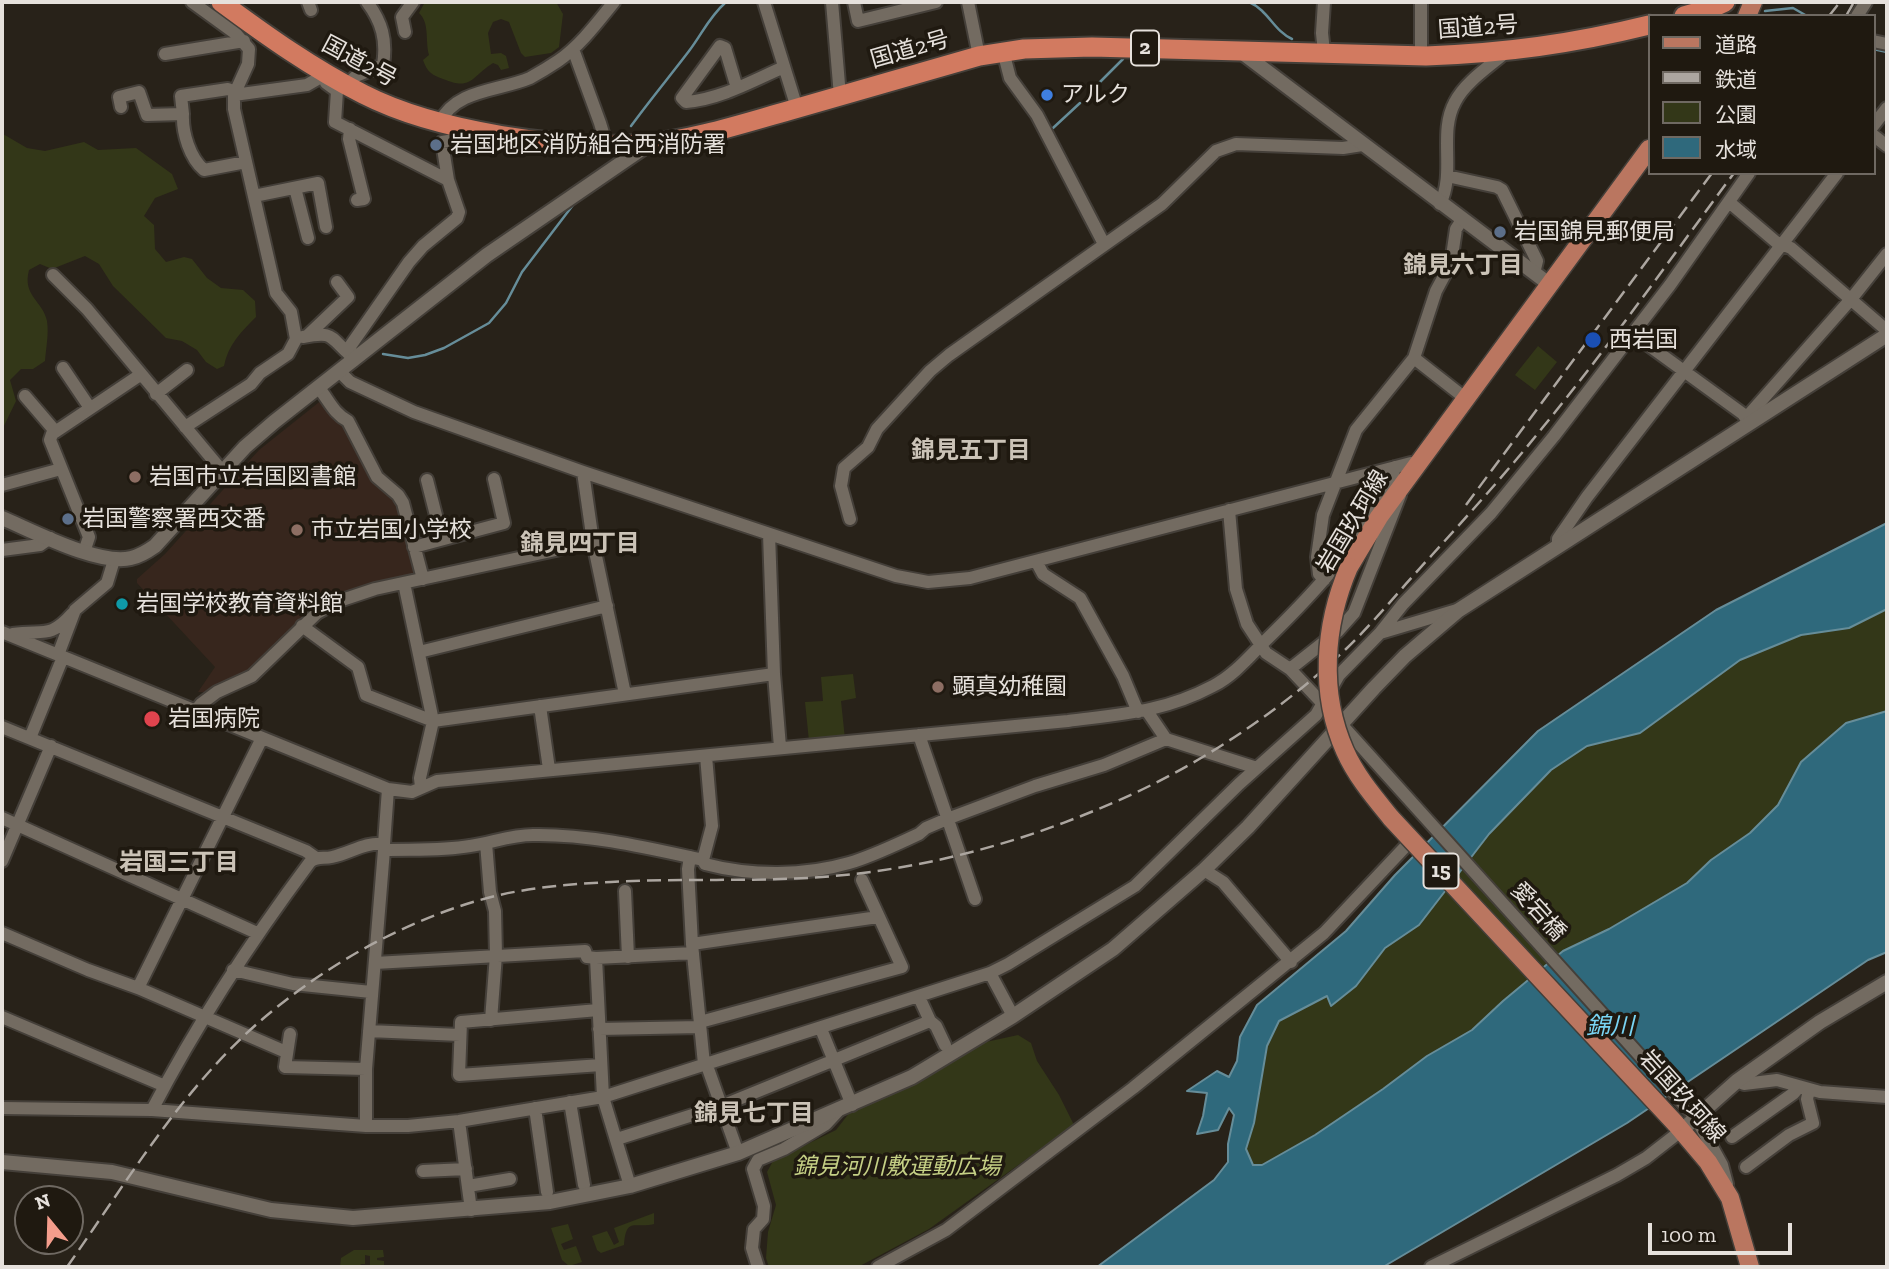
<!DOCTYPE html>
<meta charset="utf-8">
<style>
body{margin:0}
#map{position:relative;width:1889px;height:1269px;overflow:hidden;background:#282219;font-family:"Zilla Slab","Noto Sans JP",serif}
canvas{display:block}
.frame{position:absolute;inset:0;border:4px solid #e6e1dc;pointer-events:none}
.legend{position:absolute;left:1648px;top:14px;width:228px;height:161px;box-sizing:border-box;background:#1f1910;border:2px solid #6f6962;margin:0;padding:9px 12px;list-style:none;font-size:21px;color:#e6e1dc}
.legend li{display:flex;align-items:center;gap:14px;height:35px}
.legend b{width:35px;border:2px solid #6f6962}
.north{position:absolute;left:14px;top:1185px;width:70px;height:70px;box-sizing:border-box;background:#1f1910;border:2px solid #6f6962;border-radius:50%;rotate:341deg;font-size:19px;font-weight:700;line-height:28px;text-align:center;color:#e6e1dc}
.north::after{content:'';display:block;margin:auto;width:24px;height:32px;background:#f49d8c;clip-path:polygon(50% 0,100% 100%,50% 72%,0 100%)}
.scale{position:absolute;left:1648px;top:1223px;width:144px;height:32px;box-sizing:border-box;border:4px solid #e6e1dc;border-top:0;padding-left:9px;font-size:21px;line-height:24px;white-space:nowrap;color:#e6e1dc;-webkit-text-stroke:5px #1f1910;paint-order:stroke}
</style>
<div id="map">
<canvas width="1889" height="1269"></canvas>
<div class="frame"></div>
<ul class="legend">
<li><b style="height:9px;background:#ba7660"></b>道路</li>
<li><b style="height:9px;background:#aca6a0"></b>鉄道</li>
<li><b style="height:19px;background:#333718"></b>公園</li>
<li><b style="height:19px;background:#2f697c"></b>水域</li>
</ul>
<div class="north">N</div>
<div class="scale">100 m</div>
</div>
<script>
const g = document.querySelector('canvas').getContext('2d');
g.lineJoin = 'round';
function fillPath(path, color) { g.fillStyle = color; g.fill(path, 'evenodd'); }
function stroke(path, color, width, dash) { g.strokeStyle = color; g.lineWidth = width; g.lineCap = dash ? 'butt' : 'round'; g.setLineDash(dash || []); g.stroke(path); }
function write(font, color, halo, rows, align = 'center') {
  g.font = font + ' "Zilla Slab","Noto Sans JP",serif'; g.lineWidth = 7; g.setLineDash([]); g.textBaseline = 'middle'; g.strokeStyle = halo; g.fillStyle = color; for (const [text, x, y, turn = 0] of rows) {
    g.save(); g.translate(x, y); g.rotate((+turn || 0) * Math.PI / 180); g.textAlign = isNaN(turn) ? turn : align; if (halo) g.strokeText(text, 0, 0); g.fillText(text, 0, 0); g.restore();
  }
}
fillPath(new Path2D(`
 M323 399 346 425 401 506 418 575 323 605 244 676 204 692H198L215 667 137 583V579L165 554 259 450Z`), '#37261d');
fillPath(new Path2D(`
 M425 2H556L563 14 559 47 551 53 525 57 521 53 509 22 501 19 493 22 488 33 491 54 501 53 506 56 509 68 501 70 498 65 493 63C471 77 472 91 443 79 432 75 427 72 423 60L429 55C425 41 430 23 419 13Z
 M2 131 3 134 27 148 45 151 84 142 98 150 136 148 172 174 178 189 155 198 144 216 154 225 155 249 166 262 184 257 192 259 207 278 221 288 243 290 255 301 256 317C241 332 228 345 224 366L217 369 206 362 197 350 182 341 166 338 113 286 99 264 85 256 52 269 40 264 29 270C22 296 43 301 47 321 49 334 46 348 45 361L33 369H21L10 380 16 401 2 430Z
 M1538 346 1557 362 1535 390 1515 375Z
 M1887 609V711L1846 723 1801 762 1778 805 1750 833 1711 860 1687 883 1609 929 1563 951 1503 1001 1472 1030 1427 1056 1383 1089 1315 1135 1262 1165H1253L1246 1148 1254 1123 1267 1046 1279 1021 1328 996 1330 1006 1356 986 1385 948 1419 925 1489 834 1551 770 1587 746 1640 733 1740 660 1801 635 1849 628Z
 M853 674 856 698 841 701 845 739 809 741 805 702 823 701 821 677Z
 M1018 1035 1031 1043 1037 1061 1059 1095 1074 1125 929 1229 858 1267H769L766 1258 768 1232 776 1205 767 1172 773 1161 836 1130 850 1112 919 1081 986 1042Z
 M654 1213V1224C635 1229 626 1216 624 1245L601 1253 597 1250 592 1236 607 1231 614 1245 619 1242 614 1228Z
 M568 1224 573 1239 561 1244 564 1250 576 1246 582 1262 569 1266 562 1260 551 1228Z
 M354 1250H383L384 1257 377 1258V1260L384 1261V1267H370V1256L365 1255V1264H360L365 1267H340L341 1258Z`), '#333718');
const water = new Path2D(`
 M1887 523V609L1849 628 1801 635 1740 660 1640 733 1587 746 1551 770 1489 834 1419 925 1385 948 1356 986 1331 1006 1327 996 1279 1021 1267 1046 1254 1123 1246 1149 1253 1165H1262L1315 1135 1383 1089 1427 1056 1472 1030 1503 1001 1563 951 1609 929 1687 883 1711 860 1750 833 1778 805 1801 762 1846 723 1887 711V952L1868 960 1627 1123 1383 1267H1097L1214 1180 1228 1162V1144L1234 1115 1229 1108 1218 1130 1197 1134 1203 1116 1207 1093 1187 1091 1217 1071 1229 1077 1237 1061 1240 1037 1257 1005 1346 931 1395 875 1538 731 1716 610Z`);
fillPath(water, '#2f697c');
stroke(water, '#668d99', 2);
stroke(new Path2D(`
 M1249 2C1268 10 1274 31 1292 39
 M1765 11 1793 8 1807 16
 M1873 49 1887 52
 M1089 93 1123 59
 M631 126C650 100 670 76 689 51 702 34 709 17 726 2
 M1053 128 1080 103
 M383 354 408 358 425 355 444 348 489 323 506 303 522 272 573 205`), '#668d99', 2.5);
const minor = new Path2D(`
 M192 2 236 34 249 49 248 64 234 95
 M308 2 311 10
 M764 2 797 108
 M832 2 840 96
 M854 2 858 21 936 2
 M968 2 979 56
 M1324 2 1322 33 1324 52
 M1857 16 1866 2
 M405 32 402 17 413 2
 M1873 41 1887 44
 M573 49 600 123 603 133 602 145
 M1003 51 1010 78 1037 115 1104 244
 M165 54 244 41
 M1421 56V2
 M326 83 337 91 335 122 448 180
 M347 85 356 76 383 65C387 40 382 22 367 2
 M737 88 725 48 720 46 682 98 686 102C721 99 752 81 784 67
 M121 107 119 97 139 92 147 115 183 114 181 96 228 89 235 92
 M183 114C182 133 190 158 204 170L246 162
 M440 122C456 89 500 91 530 78 539 73 549 67 558 61 580 46 597 23 614 2
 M1873 126 1887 108
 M350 129 349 139 364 199 357 200
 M1873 135 1887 146
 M1447 176 1497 187 1502 190 1537 261 1534 273
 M295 188 308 238
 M254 196 318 183 326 227
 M1729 202 1776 242 1791 248 1884 328 1887 334
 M1440 204C1456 172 1438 133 1455 102 1465 82 1490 66 1506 52
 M53 275 87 309 223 472
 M1633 334 1743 414 1749 423
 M307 336 348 297 337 282
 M303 337C333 331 329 336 349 354
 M1414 358 1465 398
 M353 361 349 354 351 345 409 262 423 246 457 218 459 212 448 180 442 142 460 139 463 127
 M63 368 90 408
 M339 371 350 382 414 412 583 472 896 576 928 582 970 578 1411 463 1417 465
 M318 387C329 400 333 413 348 421L377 477 398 495 403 503 423 579
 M156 394 187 370
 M25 396 55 431
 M1746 418 1852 298 1887 254
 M185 427 251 384 260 373 288 354 296 339 291 312 276 293 234 109V95L307 85 326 74
 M583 472 593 542 625 694
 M427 480 442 539
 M2 485 61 469
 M1229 510 1236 589 1247 624 1266 653 1290 669 1323 704 1696 1118 1722 1165 1727 1184
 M850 519 841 486 844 468 868 447 877 429 930 371 949 355 1162 204 1216 151 1236 144 1343 148 1362 145
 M769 534 774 674 780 747
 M1558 545V539L1587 497 1837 173
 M414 547 504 523 494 479
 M2 550 40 545 50 538
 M84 552 89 537 50 440 52 434 140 375
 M1036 561 1043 574 1080 598 1123 676 1138 712
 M1324 580 1319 574 1317 557 1323 515 1356 430 1414 358 1436 291 1451 263 1456 229 1462 220
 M404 583 433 721 420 778 421 787
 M302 626 358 667 366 695 433 721 774 674
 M2 632 388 789 412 792 437 781 1068 721C1122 714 1164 712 1213 686 1233 676 1249 657 1265 641 1307 600 1348 557 1377 506 1384 494 1392 481 1395 467
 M1380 633 1457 610
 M13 634C42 629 49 640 72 614
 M419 652 607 606
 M58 655 75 610 107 583 114 560
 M1290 669 1338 631 1354 613 1400 495
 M540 706 549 769
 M196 710 201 704 217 692 252 676 317 613 339 601 375 589 593 542
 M1147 711 1166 739 1257 768
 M2 727 306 851 316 858
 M919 735 975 899
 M30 738 63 657
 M2 818 257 933
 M486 843 490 892 495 911 496 955 491 1020
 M384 844 388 789
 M690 857 688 869 692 944 704 1064
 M703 860 712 826 706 756
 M2 861 51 746
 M1204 870 1223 882 1291 962
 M625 891 628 957
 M2 933 88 970 138 988 286 1052
 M692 944 878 917
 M596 958 603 1097 630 1186
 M375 963 585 951 587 957 596 958 693 953
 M233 970 293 984 371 992
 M990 973 1013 1016
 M138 988 262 738
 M598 1010 461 1022 459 1075 601 1065
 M2 1017 165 1086
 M930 1021 936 1026 945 1045
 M700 1022 902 967 862 880
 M599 1029 700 1027
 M821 1029 852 1105
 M369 1031 460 1035
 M290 1034 285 1067 366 1069
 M706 1063 738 1153
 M1737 1081 1744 1084 1777 1080 1820 1092 1887 1097
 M570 1102 584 1185
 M2 1108 152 1110 366 1126H408L459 1121 603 1097 990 973 1008 964 1135 886 1239 784 1316 715 1339 675 1380 633 1403 604 1491 513 1554 436 1670 285 1749 173
 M535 1108 547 1192
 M152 1110C198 1022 251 941 310 862 317 856 323 859 332 857 351 853 364 842 384 844V850C412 849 442 851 470 846 491 843 511 835 533 835 590 834 648 848 703 860L705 864C750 876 805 876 849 863 873 856 897 844 919 834L926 828 947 819 1035 786 1104 765 1166 739
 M459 1121 471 1210
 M366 1126V1069L384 850
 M1732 1137 1794 1093 1799 1087
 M617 1139 724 1105 930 1021 919 997
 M1746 1167 1789 1135 1813 1123 1807 1099 1809 1090
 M423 1171 466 1169
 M468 1186 510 1179
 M758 1267 752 1248 754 1229 763 1219 764 1206 753 1169 758 1160 784 1149 826 1124 839 1110
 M878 1267 946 1230 1133 1088 1324 933 1405 847
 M1431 1267 1617 1175 1646 1158 1682 1130`);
const tertiary = new Path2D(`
 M1240 51 1549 284
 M2 518C33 531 99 566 131 558 140 556 148 551 155 546L245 447 274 422 487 255 649 144
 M1682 1130 1737 1081 1820 1022 1887 982
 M2 1162 112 1172 271 1210 353 1218 550 1202 630 1186 738 1153 912 1077 1013 1016 1113 949 1204 870 1248 827 1374 688 1405 656 1459 610 1887 335`);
const primary = new Path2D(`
 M1747 16 1753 2
 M1349 567 1379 517 1649 149
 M1675 1123 1708 1162 1730 1198 1750 1267`);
const trunk = new Path2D(`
 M221 2C267 36 312 68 363 94 437 132 564 150 647 144 696 139 744 123 791 110 854 92 916 74 979 56L1024 49 1092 47 1426 56C1505 53 1572 44 1649 25
 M1684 16 1712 8 1725 2`);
stroke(minor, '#443f39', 16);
stroke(tertiary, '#443f39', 18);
stroke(primary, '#443f39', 21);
stroke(trunk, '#443f39', 23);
stroke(minor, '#736b61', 12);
stroke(tertiary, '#736b61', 14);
stroke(primary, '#ba7660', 18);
stroke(trunk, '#d27a60', 19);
stroke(new Path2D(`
 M1829 16 1840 2
 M1846 16 1854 2
 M1466 505 1712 173
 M67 1267C129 1179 186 1081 271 1012 335 959 415 916 495 896 533 887 572 884 611 882 681 878 752 882 822 877 932 869 1038 838 1137 792 1213 756 1286 706 1346 649 1377 619 1403 586 1432 555 1470 513 1508 471 1543 427 1610 345 1671 258 1734 173`), '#aca6a0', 2.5, [14, 7]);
const primaryBridge = new Path2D(`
 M1349 567C1324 625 1319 693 1345 751 1356 776 1374 797 1391 818L1675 1123`);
stroke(primaryBridge, '#443f39', 21, []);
stroke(primaryBridge, '#ba7660', 18);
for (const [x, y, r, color] of [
 [1047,95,7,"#3f7fe0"],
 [436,145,7,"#5c6f8a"],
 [1500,232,7,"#5c6f8a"],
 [1593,340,9,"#1a4fb4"],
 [135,477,7,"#8d6e63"],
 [68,519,7,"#5c6f8a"],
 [297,530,7,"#8d6e63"],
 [122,604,7,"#0f9aa8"],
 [938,687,7,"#8d6e63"],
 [152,719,9,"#e0444e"]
]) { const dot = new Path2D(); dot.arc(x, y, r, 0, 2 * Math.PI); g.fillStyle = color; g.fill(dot); stroke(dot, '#1f1910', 2.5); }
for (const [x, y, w] of [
 [1145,48,28],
 [1441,871,35]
]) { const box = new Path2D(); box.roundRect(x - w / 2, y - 17.5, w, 35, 5); g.fillStyle = '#1f1910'; g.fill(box); stroke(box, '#e6e1dc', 2); }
write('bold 21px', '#e6e1dc', null, [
 ["2",1145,48],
 ["15",1441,871]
]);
write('23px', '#e6e1dc', '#1f1910', [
 ["国道2号",1478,28,-4],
 ["国道2号",910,50,-16],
 ["国道2号",359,62,28],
 ["岩国玖珂線",1353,522,-59],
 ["愛宕橋",1538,912,48],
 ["岩国玖珂線",1682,1097,48]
]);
write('23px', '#e6e1dc', '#1f1910', [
 ["アルク",1061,95],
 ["岩国地区消防組合西消防署",450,145],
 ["岩国錦見郵便局",1514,232],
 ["西岩国",1609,340],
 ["岩国市立岩国図書館",149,477],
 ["岩国警察署西交番",82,519],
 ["市立岩国小学校",311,530],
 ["岩国学校教育資料館",136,604],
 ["顕真幼稚園",952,687],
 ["岩国病院",168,719]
], 'left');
write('italic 23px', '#c5d085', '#1f1910', [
 ["錦見河川敷運動広場",897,1167]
]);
write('bold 24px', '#cbc3b7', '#1f1910', [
 ["錦見六丁目",1463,266],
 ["錦見五丁目",971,451],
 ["錦見四丁目",580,544],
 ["岩国三丁目",179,863],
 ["錦見七丁目",754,1114]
]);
write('italic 24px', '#79d4f3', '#1f1910', [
 ["錦川",1610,1027]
]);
</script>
